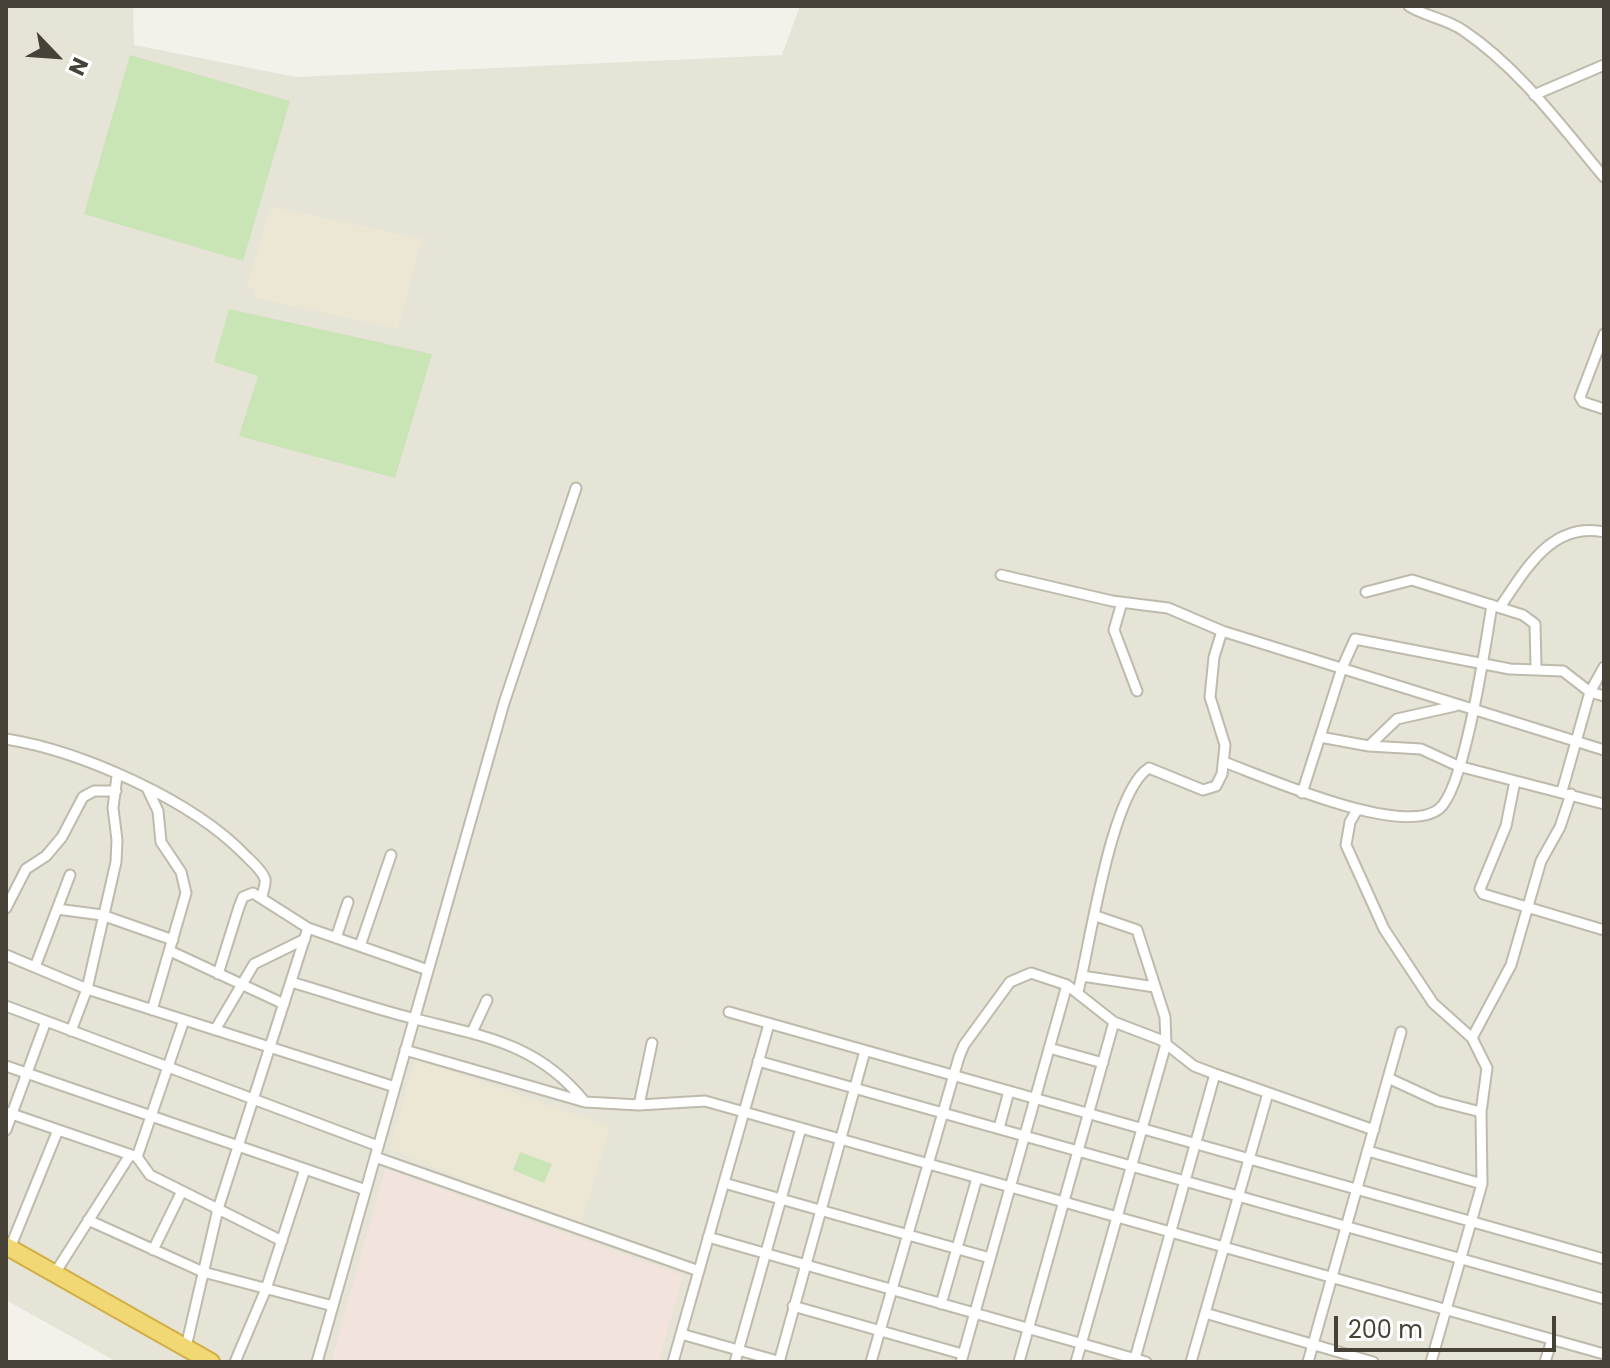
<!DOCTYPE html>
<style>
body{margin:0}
#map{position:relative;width:1610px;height:1368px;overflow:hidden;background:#f3f1e9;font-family:Poppins,sans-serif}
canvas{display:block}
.frame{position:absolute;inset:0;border:8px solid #464238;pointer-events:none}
.north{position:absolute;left:16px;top:16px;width:80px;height:80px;-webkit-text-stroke:6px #fff;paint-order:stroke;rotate:115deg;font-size:22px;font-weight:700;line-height:32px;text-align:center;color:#464238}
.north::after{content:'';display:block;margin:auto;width:28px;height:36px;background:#464238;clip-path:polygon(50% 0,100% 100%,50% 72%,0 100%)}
.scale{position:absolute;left:1334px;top:1316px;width:222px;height:36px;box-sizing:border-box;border:4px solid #464238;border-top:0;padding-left:10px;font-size:24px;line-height:28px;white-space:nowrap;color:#464238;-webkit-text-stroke:6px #fff;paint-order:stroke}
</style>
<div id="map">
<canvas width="1610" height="1368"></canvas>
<div class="frame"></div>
<div class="north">N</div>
<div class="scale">200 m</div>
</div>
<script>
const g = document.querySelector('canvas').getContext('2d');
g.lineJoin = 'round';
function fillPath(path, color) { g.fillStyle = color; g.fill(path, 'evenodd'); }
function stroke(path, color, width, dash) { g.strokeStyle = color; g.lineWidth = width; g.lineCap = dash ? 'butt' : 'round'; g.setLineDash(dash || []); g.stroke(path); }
fillPath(new Path2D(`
 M6 6H133L134 45 296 77 782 55 800 6H1604V1362H117L6 1300Z`), '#e6e3d7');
fillPath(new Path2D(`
 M270 206 422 239 398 329 253 297 255 289 247 287Z
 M415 1059 610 1126 580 1228 390 1149Z`), '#ebe7d4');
fillPath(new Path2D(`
 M385 1169 683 1275 659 1362H331Z`), '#f2e3dd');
fillPath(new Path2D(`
 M130 55 290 101 243 261 84 214Z
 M229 309 432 354 395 478 239 436 258 376 214 362Z
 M520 1152 552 1164 544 1183 513 1170Z`), '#c9e4b5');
const street = new Path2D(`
 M1409 6C1426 17 1448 19 1464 31 1520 69 1561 126 1604 177
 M1534 95 1604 65
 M1604 334 1580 397 1583 402 1604 409
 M1001 575 1112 601 1168 608 1222 631 1604 750
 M1366 592 1412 580 1523 615 1535 624 1536 667
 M1122 602 1114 630 1137 691
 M1500 607C1525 571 1551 521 1604 532
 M1320 737 1369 746 1421 749 1458 766 1604 804
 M6 739C81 751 192 800 245 855 251 861 262 870 265 879 266 884 263 891 262 896
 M1369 746 1397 719 1455 706
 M1224 762C1265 777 1402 838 1439 809 1465 789 1486 641 1492 605
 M1515 781 1506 826 1480 889 1483 894 1604 930
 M147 788 158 811 161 842 181 872 186 893 152 1010
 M1562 791 1590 692 1604 667
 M1302 793 1342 668 1355 639 1510 669 1563 671 1590 692 1604 696
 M1357 810 1350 822 1346 845 1384 929 1433 1003 1472 1038 1487 1068 1481 1112 1482 1184 1431 1362
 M6 908 26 869 46 856 62 837 83 797 94 791H116
 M57 909 102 915 173 940
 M336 938 348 902
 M360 946 391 855
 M170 951 284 1004
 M6 955 87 989 395 1087
 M35 967 70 875
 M218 974 239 907 243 897 253 893 308 928 428 970
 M1082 976 1155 987
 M291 982C333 994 374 1009 416 1019 485 1037 537 1043 585 1102
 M1078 992C1090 945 1111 791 1149 768L1203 790 1216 786 1222 774 1225 745 1210 697 1214 657 1222 631
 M6 1006 378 1146
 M729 1012 1604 1259
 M215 1030 254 964 305 939
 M473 1030 487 1000
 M71 1031 87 989 116 862 117 840 113 808 117 776
 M1472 1038 1511 965 1541 861 1560 827 1571 794
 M1049 1048 1103 1063
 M405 1050 585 1102 639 1105 705 1101 1604 1354
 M758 1061 1604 1299
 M6 1066 366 1190
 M1388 1078 1438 1101 1481 1112
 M639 1105 652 1043
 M6 1112 137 1157 150 1175 282 1241
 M999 1128 1009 1091
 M6 1130 46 1021
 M1368 1151 1482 1184
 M137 1157 184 1020
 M375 1157 699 1271
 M724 1183 990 1258
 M88 1220 203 1272 333 1306
 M708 1237 1146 1362
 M10 1248 58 1130
 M153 1250 182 1191
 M55 1273 130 1155
 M941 1304 977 1178
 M793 1306 962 1354
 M1205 1313 1373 1362
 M681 1334 781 1362
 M186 1347 218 1209 308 928
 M235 1362 266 1289 305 1169
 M317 1362 504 703 576 488
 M673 1362 769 1024
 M735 1362 801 1128
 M779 1362 865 1051
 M871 1362 959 1057 964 1045 1010 982 1031 973 1067 985 1114 1022 1161 1040 1194 1066 1215 1074 1374 1130
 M961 1362 1067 985
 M1019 1362 1114 1022
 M1076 1362 1166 1044 1165 1017 1137 930 1096 916
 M1134 1362 1215 1074
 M1191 1362 1268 1093
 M1308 1362 1401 1032
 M1545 1362 1552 1340`);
const highway = new Path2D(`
 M6 1246 211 1362`);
stroke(street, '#bebaac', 13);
stroke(highway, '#d1af45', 20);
stroke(street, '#fff', 9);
stroke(highway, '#f2d874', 16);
</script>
